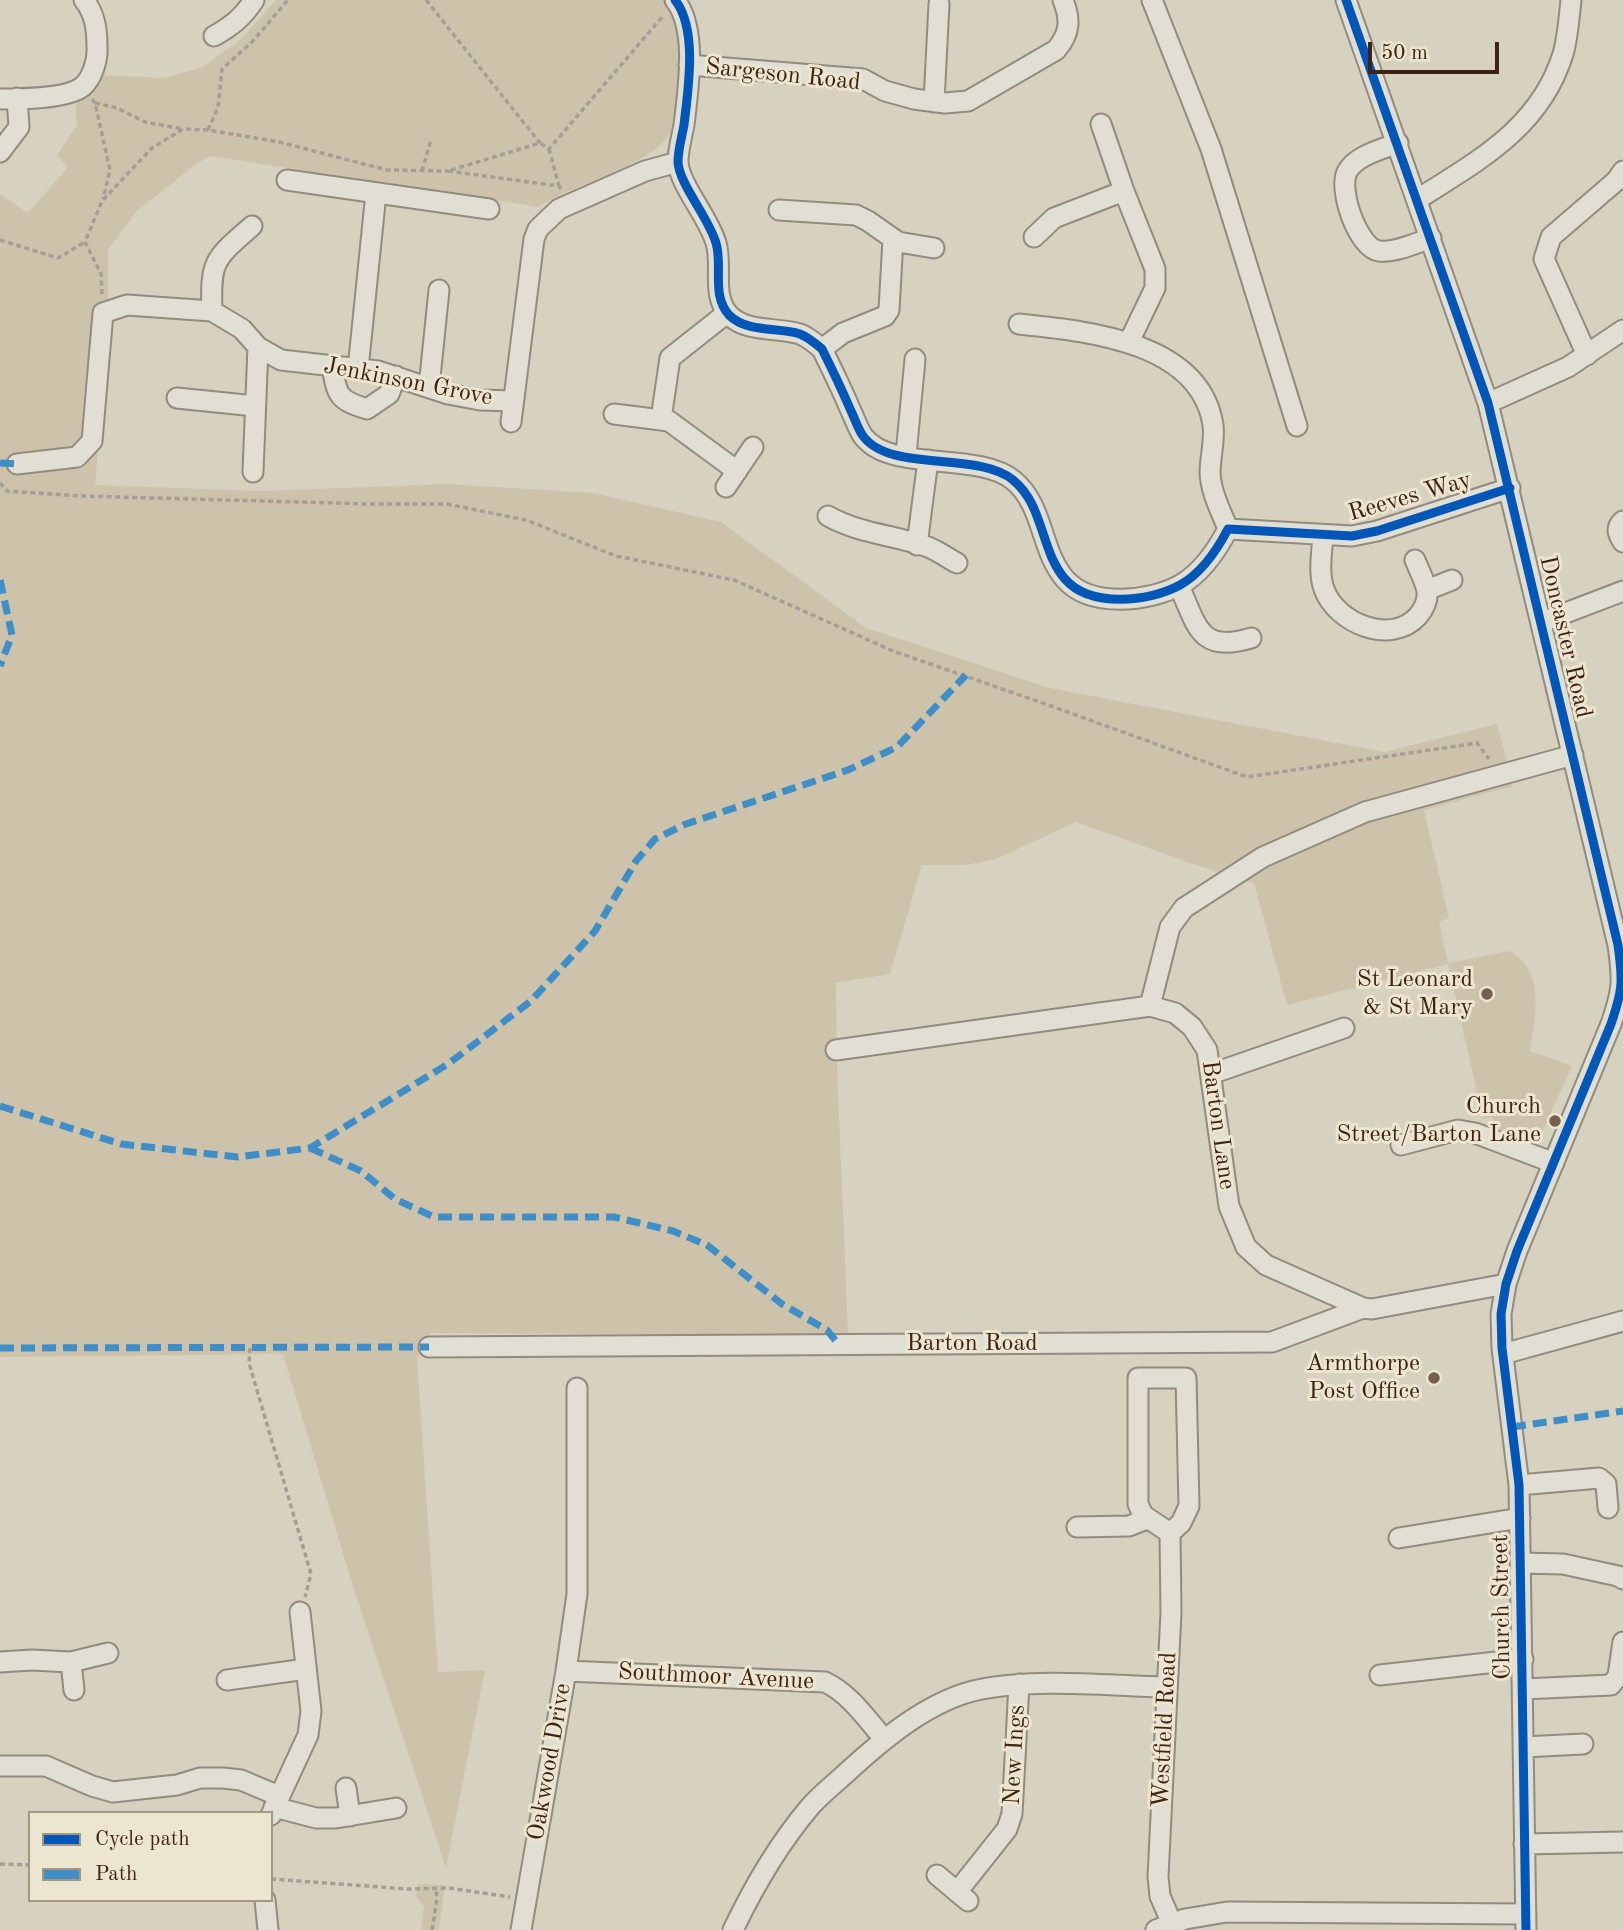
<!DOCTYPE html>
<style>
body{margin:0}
#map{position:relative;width:1623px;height:1930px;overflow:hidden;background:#d7d1bf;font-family:"Old Standard TT",serif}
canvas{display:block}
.legend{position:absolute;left:28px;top:1811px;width:245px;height:91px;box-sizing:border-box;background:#ece5cf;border:2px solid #a69784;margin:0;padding:9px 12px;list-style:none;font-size:21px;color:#3e2214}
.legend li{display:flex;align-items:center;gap:14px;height:35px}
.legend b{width:35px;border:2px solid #a69784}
.scale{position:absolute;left:1368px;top:42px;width:131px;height:32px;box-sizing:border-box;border:4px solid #3e2214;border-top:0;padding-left:9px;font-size:21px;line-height:24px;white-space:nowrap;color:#3e2214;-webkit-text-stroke:5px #ece5cf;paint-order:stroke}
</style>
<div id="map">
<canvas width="1623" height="1930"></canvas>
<ul class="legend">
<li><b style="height:9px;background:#0057b8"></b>Cycle path</li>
<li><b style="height:9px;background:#3f8ec8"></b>Path</li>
</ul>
<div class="scale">50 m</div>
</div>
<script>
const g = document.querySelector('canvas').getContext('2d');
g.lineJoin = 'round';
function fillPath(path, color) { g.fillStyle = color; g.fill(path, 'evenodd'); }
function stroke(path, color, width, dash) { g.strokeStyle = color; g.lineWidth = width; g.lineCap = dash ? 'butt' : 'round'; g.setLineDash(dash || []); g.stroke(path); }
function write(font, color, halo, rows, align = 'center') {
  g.font = font + ' "Old Standard TT",serif'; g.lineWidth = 6; g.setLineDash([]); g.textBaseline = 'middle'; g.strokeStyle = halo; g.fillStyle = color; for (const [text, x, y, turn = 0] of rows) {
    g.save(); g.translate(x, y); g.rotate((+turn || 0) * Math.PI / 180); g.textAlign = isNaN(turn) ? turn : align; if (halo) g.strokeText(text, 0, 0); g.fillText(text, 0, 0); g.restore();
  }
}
fillPath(new Path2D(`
 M276 0H664C683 26 681 46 679 77 677 94 677 113 671 130 660 163 569 185 539 207L211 156 196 164 137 211 108 250V323L95 485 261 491 446 484 593 493 721 522 866 628 1050 688 1384 752 1497 724 1513 786 1424 810 1449 918 1439 922 1448 963 1510 951C1546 971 1535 1018 1530 1051L1572 1066 1536 1145 1496 1127 1492 1117 1483 1119 1448 964 1287 1005 1254 883 1196 865 1076 822 996 859 965 865H922L890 974 836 983 837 1065 848 1335 431 1333 417 1359 438 1672 485 1670 446 1868 351 1580 283 1354 0 1357V194L28 213 68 167 57 155 77 125 75 98 101 75 164 78 203 67 239 41Z
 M418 1884 445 1885 439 1930H421L424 1907 416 1896Z`), '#cdc3ab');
const minor = new Path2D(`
 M675 0C698 29 688 90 684 125 682 136 678 150 678 162 679 184 709 218 716 243 723 266 711 295 729 315 747 333 777 327 800 334 808 337 815 343 822 349 832 369 842 390 851 411 855 419 858 429 863 436 890 473 978 451 1013 480 1044 505 1040 550 1065 579 1090 608 1149 602 1180 585 1200 574 1217 550 1228 529L1352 536 1377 531 1510 488
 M1152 0 1211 149 1297 426
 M1346 0 1488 403 1618 945C1623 981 1623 989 1611 1024L1517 1251 1506 1284 1501 1314 1502 1348 1519 1485 1526 1930
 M214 36C232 26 243 17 254 0
 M689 65 863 79 885 91 914 99 945 103 968 101 1056 50C1070 34 1071 20 1063 0
 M0 99C20 99 66 99 82 87 92 79 98 60 97 47 97 29 95 14 84 0
 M934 102 939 4
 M1101 124 1124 191 1155 269V288L1129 342
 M1398 143C1382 149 1355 156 1347 172 1338 190 1358 248 1379 251 1395 253 1416 243 1431 238
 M0 152 19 127 17 98
 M287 180 489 209
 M1418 199C1479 160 1540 128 1563 54 1568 37 1569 17 1571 0
 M779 210 856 215 868 221 898 242 934 248
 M252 226C215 259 210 259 212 311L242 329 258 347 281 360 378 371 448 394 480 400 513 401
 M1034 237 1054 218 1124 191
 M1019 324C1086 331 1200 341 1213 425 1215 441 1210 458 1210 473 1211 493 1221 511 1228 529
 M822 349 843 333 885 316 889 310 893 239
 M1587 355 1544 259 1551 237 1616 181 1623 171
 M332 366C337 396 338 400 367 409L389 394 396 376
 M358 369 376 193
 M429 387 439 290
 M177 398 255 406
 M1488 403 1568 367 1623 330
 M614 414 669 421 737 471
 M661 419 670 358 727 313
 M511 422 534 239 538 229 559 209 645 171 678 162
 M906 455 915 359
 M17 464 77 457 92 441 103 313 127 305 212 311
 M253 472 258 347
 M726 487 753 447
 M828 516C860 534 895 535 928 547 938 551 948 558 957 563
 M1623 521C1615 528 1618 534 1623 542
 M1323 535C1322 552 1318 573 1324 589 1336 623 1391 646 1418 616 1424 609 1428 601 1427 591 1425 581 1419 570 1415 560
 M917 545 928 460
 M1179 586C1197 625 1199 654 1251 638
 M1427 590 1452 580
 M1542 622 1623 591
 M1150 1006 1170 927 1184 908 1263 857 1365 812 1573 755
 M836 1050 1150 1006 1175 1013 1192 1027 1207 1050 1229 1206 1246 1247 1266 1265 1363 1308
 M1211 1074 1344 1028
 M1401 1145 1458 1130 1475 1133 1554 1163
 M429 1347 1272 1342 1363 1308 1372 1309 1506 1284
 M1503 1354 1623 1321
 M1519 1485 1599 1478 1606 1484 1608 1508
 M1077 1527 1129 1526 1147 1519
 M1170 1533 1143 1515 1138 1504V1378H1186L1189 1506 1181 1523 1170 1533 1171 1612 1158 1877 1160 1896 1172 1924
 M1399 1538 1520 1518
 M1521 1563 1563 1564 1618 1576 1623 1579
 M0 1662 32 1660 71 1662 108 1653
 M71 1662 74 1690
 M566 1671 825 1682C850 1694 866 1718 884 1739
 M1380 1675 1523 1659
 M227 1680 306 1669
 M1523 1689 1611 1685 1618 1676 1623 1642
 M1524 1747 1583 1744
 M0 1766H46L92 1786 113 1792 177 1785 200 1778H223L241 1780 279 1796
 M346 1788 350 1816
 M274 1807 316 1818H336L396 1808
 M271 1815 308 1735 311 1711 300 1612
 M1524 1844 1623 1842
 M937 1875 968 1901
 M957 1892 1007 1829 1012 1814 1019 1684
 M265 1900 268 1930
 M521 1930 566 1671 577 1594V1388
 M733 1930C754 1886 778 1845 809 1808 819 1796 832 1786 844 1775 881 1741 929 1699 982 1689 1039 1678 1109 1686 1167 1687
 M1156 1930 1185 1919 1227 1912 1526 1914`);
stroke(minor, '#928b7f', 23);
stroke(new Path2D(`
 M426 0 540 143
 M92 99 95 103 110 170 103 199
 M95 103 117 108 145 122 183 129
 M208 130 218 107 222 69 252 42 288 0
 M549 149 559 186
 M422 171 431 140
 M561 189 559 186 448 171 540 143 549 149 663 16
 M0 240 58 258 85 242
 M102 294 101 274 85 242 102 201 152 148 183 129 208 130 279 142 387 170 448 171
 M0 483 7 491 81 496 371 504H447L526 520 616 556 734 580 893 651 1051 706 1247 777 1477 743 1489 759
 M250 1348 249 1363 311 1574 305 1597
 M0 1864 30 1865
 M271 1879 408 1889 449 1888 510 1897
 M432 1930 437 1899 436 1888`), '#a49f96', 3.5, [5, 3.5]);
stroke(minor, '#e1ded4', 19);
stroke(new Path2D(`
 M0 463 17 464
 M0 580 12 635 0 666
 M0 1106 121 1144 238 1157 310 1148 448 1064 531 1001 595 931 636 861 655 839 686 824 848 770 897 747 966 675
 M310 1148 361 1171 395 1199 434 1217H614L673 1231 707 1245 782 1304 827 1330 839 1345
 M0 1348 429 1347
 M1512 1427 1623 1411`), '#3f8ec8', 7, [14, 7]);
stroke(new Path2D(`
 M675 0C698 29 688 90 684 125 682 136 678 150 678 162 679 184 709 218 716 243 723 266 711 295 729 315 747 333 777 327 800 334 808 337 815 343 822 349 832 369 842 390 851 411 855 419 858 429 863 436 890 473 978 451 1013 480 1044 505 1040 550 1065 579 1090 608 1149 602 1180 585 1200 574 1217 550 1228 529L1352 536 1377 531 1510 488
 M1346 0 1488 403 1618 945C1623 981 1623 989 1611 1024L1517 1251 1506 1284 1501 1314 1502 1348 1519 1485 1526 1930`), '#0057b8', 9);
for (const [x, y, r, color] of [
 [1487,994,7,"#745f50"],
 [1555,1121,7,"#745f50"],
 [1434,1378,7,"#745f50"]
]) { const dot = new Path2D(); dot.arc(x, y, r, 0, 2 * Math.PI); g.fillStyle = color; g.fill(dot); stroke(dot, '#ece5cf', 2.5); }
write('24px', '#3e2214', '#ece5cf', [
 ["Sargeson Road",783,75,6],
 ["Jenkinson Grove",408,382,11],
 ["Reeves Way",1410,497,-16],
 ["Doncaster Road",1565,637,77],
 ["Barton Lane",1218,1125,82],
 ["Barton Road",972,1344],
 ["Church Street",1502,1607,-91],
 ["Southmoor Avenue",716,1677,3],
 ["Westfield Road",1165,1730,-87],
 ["New Ings",1015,1755,-87],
 ["Oakwood Drive",550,1762,-80]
]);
write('24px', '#3e2214', '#ece5cf', [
 ["St Leonard",1473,980],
 ["& St Mary",1473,1008],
 ["Church",1541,1107],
 ["Street/Barton Lane",1541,1135],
 ["Armthorpe",1420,1364],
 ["Post Office",1420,1392]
], 'right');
</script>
